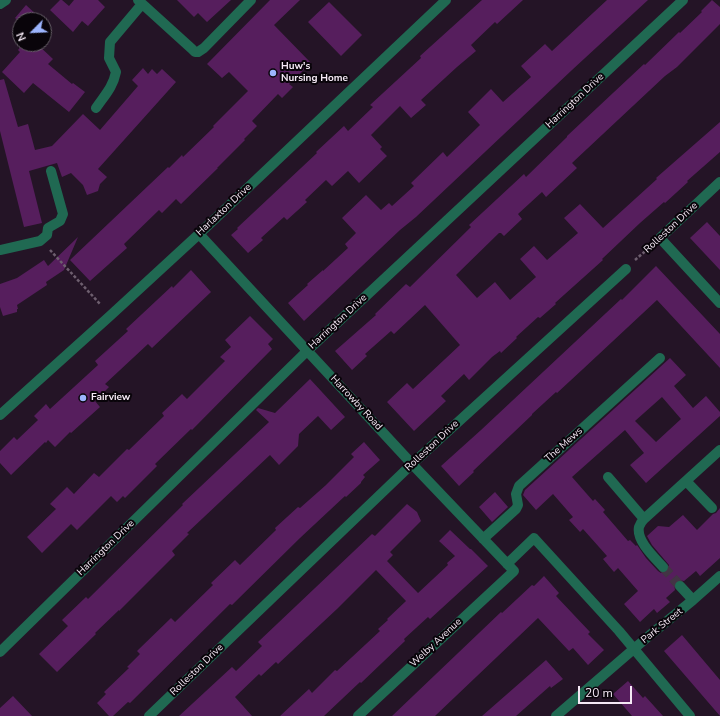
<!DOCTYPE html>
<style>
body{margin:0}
#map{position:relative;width:720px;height:716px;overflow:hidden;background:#241426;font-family:"Nunito Sans",sans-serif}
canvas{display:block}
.north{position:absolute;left:12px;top:12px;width:40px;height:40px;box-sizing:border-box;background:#09040a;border:1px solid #676068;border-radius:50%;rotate:246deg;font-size:11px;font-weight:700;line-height:16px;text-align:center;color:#f5e9f5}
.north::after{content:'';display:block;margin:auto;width:14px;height:18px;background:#9cb4fd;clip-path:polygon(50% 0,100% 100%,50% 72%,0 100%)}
.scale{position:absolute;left:578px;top:686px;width:54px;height:18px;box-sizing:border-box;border:2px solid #f5e9f5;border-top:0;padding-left:5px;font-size:12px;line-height:14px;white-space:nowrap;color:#f5e9f5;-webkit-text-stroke:3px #09040a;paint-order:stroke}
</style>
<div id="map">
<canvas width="720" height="716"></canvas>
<div class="north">N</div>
<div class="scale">20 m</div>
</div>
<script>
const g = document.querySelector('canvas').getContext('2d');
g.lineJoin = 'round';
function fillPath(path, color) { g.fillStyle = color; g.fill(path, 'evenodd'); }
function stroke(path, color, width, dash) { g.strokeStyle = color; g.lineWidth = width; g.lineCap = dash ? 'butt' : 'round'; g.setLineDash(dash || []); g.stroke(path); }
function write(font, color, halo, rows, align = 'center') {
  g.font = font + ' "Nunito Sans",sans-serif'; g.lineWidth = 4; g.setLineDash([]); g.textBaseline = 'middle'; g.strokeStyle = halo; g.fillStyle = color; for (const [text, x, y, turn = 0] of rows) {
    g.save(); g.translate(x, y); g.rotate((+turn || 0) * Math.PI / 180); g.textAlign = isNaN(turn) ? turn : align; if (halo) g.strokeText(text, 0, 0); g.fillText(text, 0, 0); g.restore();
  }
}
fillPath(new Path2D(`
 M60 0H62L69 6 74 0H98L105 7 88 26 82 21 73 32 50 10Z
 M177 0H231L207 22 198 13 194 17Z
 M270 0H300L274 25 311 63 289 84 293 87 282 98 278 94 252 121 257 126 244 139 245 140 217 168H218L181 204 176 199 162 213 159 210 124 244 127 248 90 281 70 260 168 167 169 168 182 155 183 157 214 127 213 126 248 91 229 72 222 78 207 64Z
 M482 0H523L497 24 495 22 471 45 476 51 457 67 421 100 426 105 411 118 400 106 371 135 382 147 380 149 387 156 359 183 348 171 332 186 326 180 305 200 307 202 287 220 284 217 261 238 263 240 248 253 231 235 238 229 237 228 317 153 316 152 344 126 348 131 373 107 370 105 421 58 420 56Z
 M607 0H648L572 70 416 217 400 230 304 321 288 303 308 285 307 284 323 270V271L348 248 345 244 356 233 342 218 366 195 381 210 389 203 392 206 414 186 411 183 443 152 447 157 480 125 468 112 491 89 503 102 531 77 521 66 545 44 552 51Z
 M712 0 720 7V24L677 67 665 76 572 163 577 168 546 197 542 192 518 214 522 219 504 236 501 233H499L456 275 477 298 495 282 510 300 536 277 520 259 534 246 547 260 578 233 564 218 580 204 603 228 657 179 656 178 720 122V152L687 181 688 182 665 203 664 202 640 223 602 259 603 260 555 303 556 304 540 318 538 317 516 337 517 338 501 353 500 351 492 357 469 380 464 374 441 396 446 401 414 431 387 402 407 383 413 389 460 345 425 305 394 334 391 331 365 354 367 356 352 370 335 351 376 315 375 314 406 284 410 287 471 227 469 225 524 174 526 177 567 137V136L644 64 645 65 679 32 680 33 702 12 701 11Z
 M329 2 362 35 341 56 308 22Z
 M26 5 39 17 37 20H20V22L15 18Z
 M23 44H37L53 59 48 64 72 84 73 83 85 92 69 112 33 83 24 93 2 72 20 52 18 50Z
 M143 68 148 74 152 69 157 74 162 69 176 82 98 169 107 177 100 184 98 191 87 195 83 185 71 173 62 177 57 163 29 171 42 223 24 227 0 131V80L4 79 18 127 28 124 35 150 52 146 83 114 100 130 138 86 132 80Z
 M707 222 720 236V270L690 238Z
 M78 237 64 270 46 282 47 285 17 305 18 309H17V312L3 316 0 307V284L17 278 44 260 48 266Z
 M656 266 720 334V368L657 300 583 369 557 393 556 392 532 414V415L473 471 474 472 459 486 441 466 481 430 621 299 622 300Z
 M191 270 211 292 152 348 148 344 105 384 109 387 95 401 100 407 71 433 70 432 55 447 48 440 46 443 45 442 11 475 0 463V451L14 437 17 440 38 420 34 416 46 404 50 409 98 365 95 361 128 331 126 329 172 286 173 288Z
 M250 316 273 339 268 344 272 349 192 430 191 429 155 464 157 466 125 498 123 496 117 502 111 496 77 530 71 524 42 553 27 537 56 509 50 504 67 487 74 494 94 473 99 477 127 449 129 450 164 416 162 413 182 394 187 399 225 361 220 357 231 347 225 340Z
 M670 358 686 375 674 386 693 408 706 396 720 412V416L646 483 630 465 644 453 625 430 572 477 593 501 595 499 605 510 603 512 628 541 630 540 636 546 637 545 646 558 658 571 661 573H665L668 571 669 569V565L652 545 647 536 658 526 669 527 683 515 697 530 713 514 716 513 720 508V558L700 576 696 571 684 581 679 580 676 581 674 584 675 590 666 598 670 602 657 613 654 609 640 622 624 604 638 591 618 568 614 572 603 559 607 556 583 529 580 532 569 520 573 517 553 494 536 510 523 495 525 490ZM662 397 681 419 656 442 635 421Z
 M310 379 345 417 331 430 318 416 299 434 298 446 279 465 270 455 187 533 189 534 172 551 175 555 119 611V610L95 633 96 634 57 672 39 654 68 626 62 620 86 597 88 599 183 505 182 504 269 422 256 410 258 408 275 413Z
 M364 442 380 460 363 475 365 477 361 482V483L346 497 345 496 300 538 232 605 230 604 130 703 128 702 113 716H109L97 703 106 694 104 692 129 668 127 667 140 654 137 651 171 618 175 622 213 585 211 583 235 560 240 565 276 530 275 528 298 507 300 508 326 485 354 457 351 454Z
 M495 492 508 507 492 522 479 507Z
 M407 504 417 512 421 521 390 552 393 555 387 561 418 593 448 565 447 563 455 556 439 541 450 530 470 549H471L488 566 430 619 428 617 404 639 405 641 361 683 360 682 324 716H280L309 689 312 693 335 670 337 671 380 631 378 629 388 620 387 619 406 601 376 570 337 609 278 664 276 662 261 676 259 674 235 697 252 716H179L232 667 236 671 262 646 258 642 372 534 375 536Z
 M544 576 559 593 556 596 590 632 588 634 604 650 588 665 573 648 569 651 538 618 435 716H392L501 612 502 613 532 585 534 586Z
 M682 635 720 680V716L664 651Z
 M546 660 563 679 551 688 550 686 516 716H482Z
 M628 681 643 698 645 696 663 716H632L613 694Z
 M13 696 32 716H0V708Z`), '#561e5d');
stroke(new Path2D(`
 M663 567 680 586`), '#433445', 10, [10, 5]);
stroke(new Path2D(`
 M50 250 101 305
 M635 260 649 248`), '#6d5e6e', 2.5, [3, 2]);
stroke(new Path2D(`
 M138 0 192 49 195 52H198L204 48 251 0
 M0 4 6 0
 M96 108C105 95 113 87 116 72L109 58 110 42 142 4
 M720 182 660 238 720 303
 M199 234 412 464 514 571 358 716
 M0 250 40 241 47 235 48 228 60 221 63 214 51 171
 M0 415 111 315 199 234 446 0
 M608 477 644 519
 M686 481 712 508
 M483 539 516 509 518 505 516 494 519 486 660 358
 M507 564 534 538 619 631 690 716
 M663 567C655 558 636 541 639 527 640 524 642 521 644 519L720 450
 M680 586 693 600
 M0 652 307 351 683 0
 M149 716 412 464 626 269
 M556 716 650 635 693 600 720 576`), '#206952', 10);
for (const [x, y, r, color] of [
 [273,73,4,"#9cb4fd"],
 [83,398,4,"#9cb4fd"]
]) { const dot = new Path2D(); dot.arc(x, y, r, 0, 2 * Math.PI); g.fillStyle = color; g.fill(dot); stroke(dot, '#09040a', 1.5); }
write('bold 10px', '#f5e9f5', '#09040a', [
 ["Huw's",281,67],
 ["Nursing Home",281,79],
 ["Fairview",91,398]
], 'left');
write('10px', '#f5e9f5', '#09040a', [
 ["Harrington Drive",575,101,-43],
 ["Harlaxton Drive",224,210,-43],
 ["Rolleston Drive",671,228,-43],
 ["Harrington Drive",338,322,-43],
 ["Harrowby Road",356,403,47],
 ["The Mews",564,445,-42],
 ["Rolleston Drive",432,446,-43],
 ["Harrington Drive",106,548,-44],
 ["Park Street",662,626,-39],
 ["Welby Avenue",436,643,-43],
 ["Rolleston Drive",197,670,-44]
]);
</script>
